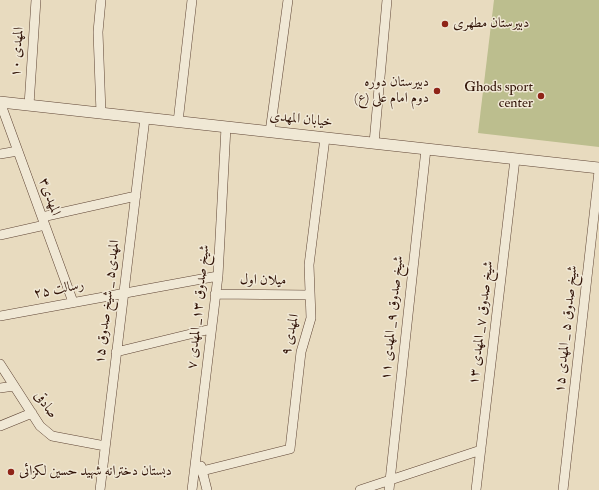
<!DOCTYPE html>
<meta charset="utf-8">
<style>
body{margin:0}
canvas{display:block;background:#e8dbbf}
</style>
<canvas width="599" height="490"></canvas>
<script>
const g = document.querySelector('canvas').getContext('2d');
g.lineJoin = 'round';
function fillPath(path, color) { g.fillStyle = color; g.fill(path, 'evenodd'); }
function stroke(path, color, width, dash) { g.strokeStyle = color; g.lineWidth = width; g.lineCap = dash ? 'butt' : 'round'; g.setLineDash(dash || []); g.stroke(path); }
function write(font, color, halo, rows, align = 'center') {
  g.font = font + ' "IM FELL Double Pica",Amiri,serif'; g.lineWidth = 3; g.setLineDash([]); g.textBaseline = 'middle'; g.strokeStyle = halo; g.fillStyle = color; for (const [text, x, y, turn = 0] of rows) {
    g.save(); g.translate(x, y); g.rotate((+turn || 0) * Math.PI / 180); g.textAlign = isNaN(turn) ? turn : align; if (halo) g.strokeText(text, 0, 0); g.fillText(text, 0, 0); g.restore();
  }
}
fillPath(new Path2D(`
 M494 0H599V147L478 133Z`), '#bcbe8e');
const minor = new Path2D(`
 M101 0 98 32 101 113
 M0 102 73 302
 M29 105 36 0
 M178 122 192 0
 M270 132 288 0
 M374 143 387 0
 M0 154 18 151
 M42 217 136 196
 M0 235 45 225
 M215 294 310 295
 M0 316 218 276
 M116 352 211 329
 M0 364 40 426 52 436 105 446
 M0 388 14 386
 M0 426 32 413
 M201 466 207 490
 M202 471 290 449 301 352 311 318 309 265 325 138
 M100 490 145 118
 M192 490 218 276 226 127
 M360 490 481 450
 M389 490 426 149
 M476 490 515 159
 M563 490 599 171`);
const tertiary = new Path2D(`
 M0 102 599 168`);
stroke(minor, '#5f4535', 10);
stroke(tertiary, '#5f4535', 12);
stroke(minor, '#f0e8d5', 9);
stroke(tertiary, '#f0e8d5', 11);
for (const [x, y, r, color] of [
 [445,24,4,"#8f2418"],
 [437,91,4,"#8f2418"],
 [541,96,4,"#8f2418"],
 [11,472,4,"#8f2418"]
]) { const dot = new Path2D(); dot.arc(x, y, r, 0, 2 * Math.PI); g.fillStyle = color; g.fill(dot); stroke(dot, '#f0e8d5', 1.5); }
write('14px', '#311307', '#f0e8d5', [
 ["دبیرستان مطهری",453,24],
 ["دبیرستان دوره",429,83,"right"],
 ["دوم امام علی (ع)",429,99,"right"],
 ["Ghods sport",533,88,"right"],
 ["center",533,104,"right"],
 ["دبستان دخترانه شهید حسین لکزائی",19,472]
], 'left');
write('14px', '#311307', '#f0e8d5', [
 ["المهدی ۱۰",18,52,-86],
 ["خیابان المهدی",301,120,6],
 ["المهدی۳",49,197,70],
 ["میلان اول",263,281,1],
 ["رسالت ۲۵",59,290,-11],
 ["المهدی۵ _ شیخ صدوق ۱۵",108,302,-83],
 ["شیخ صدوق ۱۳_ المهدی ۷",199,307,-84],
 ["شیخ صدوق ۹_ المهدی ۱۱",393,318,-84],
 ["شیخ صدوق ۷_ المهدی ۱۳",482,323,-83],
 ["شیخ صدوق ۵ _ المهدی ۱۵",567,329,-84],
 ["المهدی ۹",291,335,-78],
 ["صادقی",45,405,54]
]);
</script>
